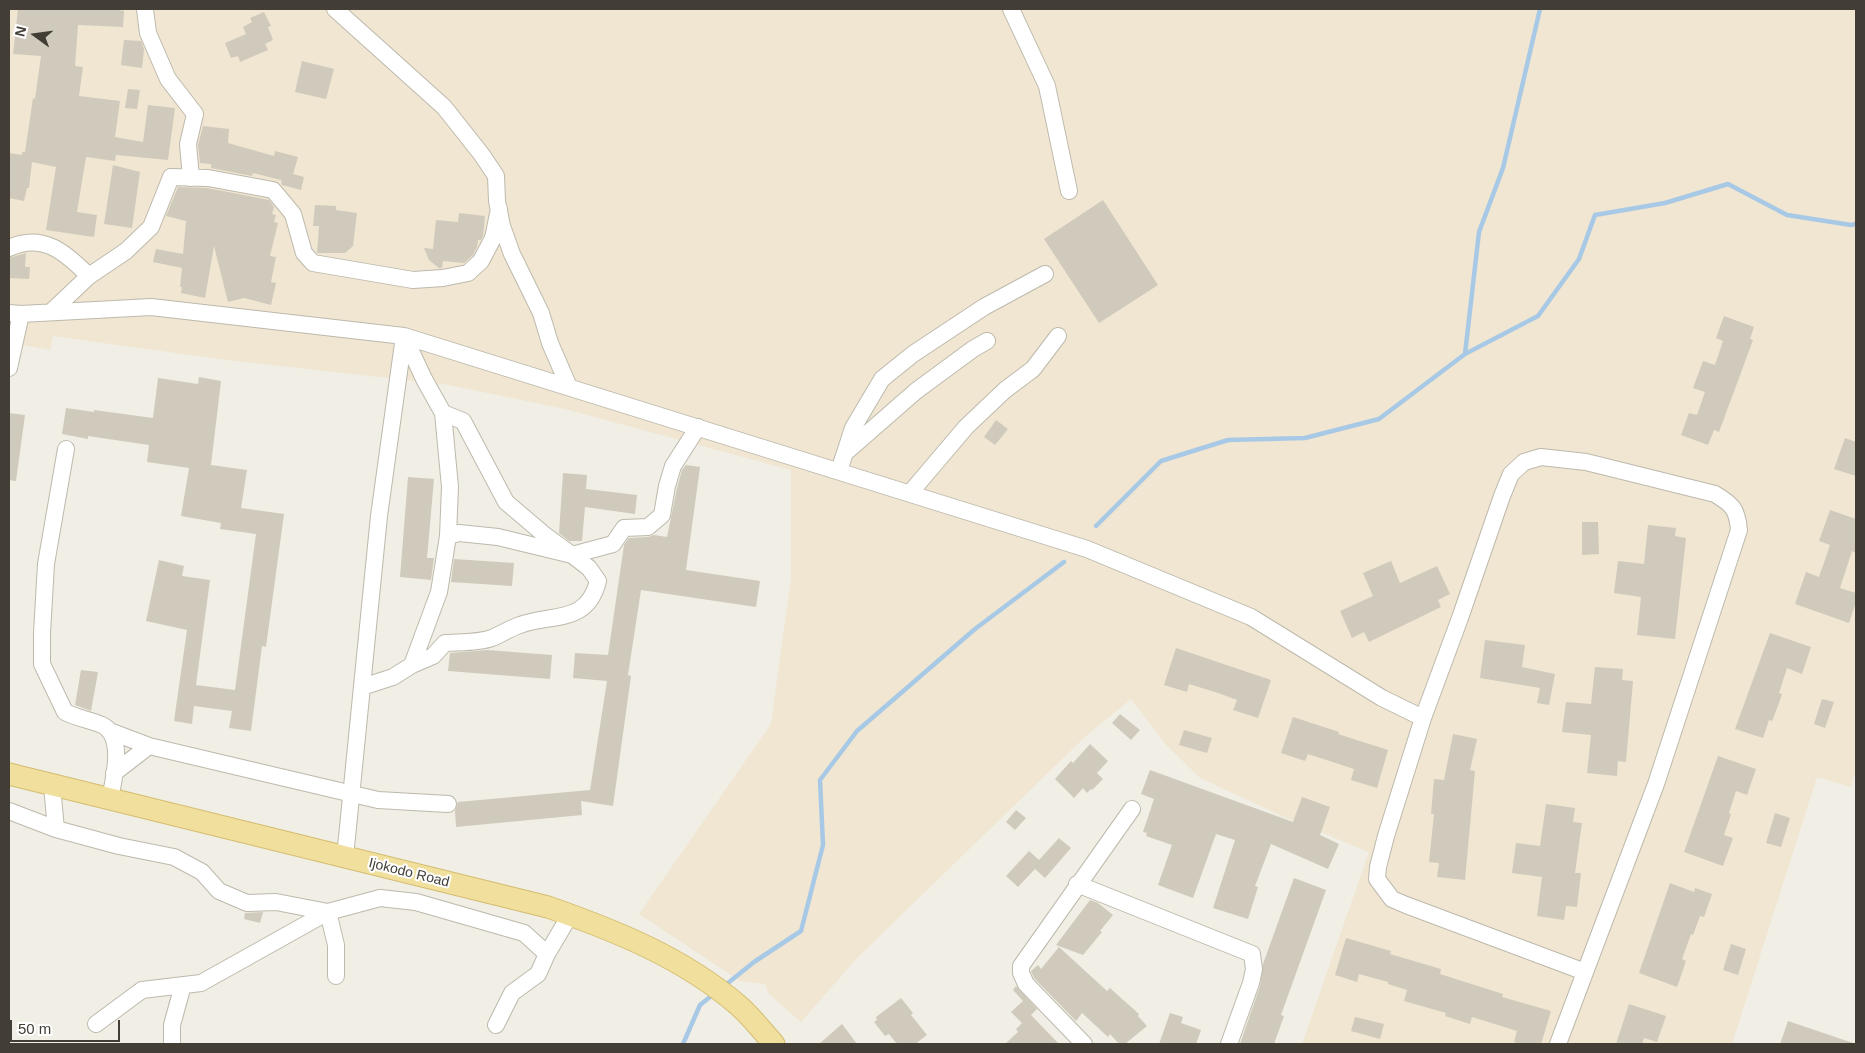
<!DOCTYPE html>
<style>
body{margin:0}
#map{position:relative;width:1865px;height:1053px;overflow:hidden;background:#f0eee5;font-family:Helvetica,sans-serif}
canvas{display:block}
.frame{position:absolute;inset:0;border:10px solid #423e36;pointer-events:none}
.north{position:absolute;left:10px;top:10px;width:50px;height:50px;-webkit-text-stroke:4px #fff;paint-order:stroke;rotate:284deg;font-size:14px;font-weight:700;line-height:20px;text-align:center;color:#423e36}
.north::after{content:'';display:block;margin:auto;width:18px;height:22px;background:#423e36;clip-path:polygon(50% 0,100% 100%,50% 72%,0 100%)}
.scale{position:absolute;left:10px;top:1020px;width:110px;height:22px;box-sizing:border-box;border:2px solid #423e36;border-top:0;padding-left:6px;font-size:15px;line-height:18px;white-space:nowrap;color:#423e36;-webkit-text-stroke:4px #fff;paint-order:stroke}
</style>
<div id="map">
<canvas width="1865" height="1053"></canvas>
<div class="frame"></div>
<div class="north">N</div>
<div class="scale">50 m</div>
</div>
<script>
const g = document.querySelector('canvas').getContext('2d');
g.lineJoin = 'round';
function fillPath(path, color) { g.fillStyle = color; g.fill(path, 'evenodd'); }
function stroke(path, color, width, dash) { g.strokeStyle = color; g.lineWidth = width; g.lineCap = dash ? 'butt' : 'round'; g.setLineDash(dash || []); g.stroke(path); }
function write(font, color, halo, rows, align = 'center') {
  g.font = font + ' Helvetica,sans-serif'; g.lineWidth = 4; g.setLineDash([]); g.textBaseline = 'middle'; g.strokeStyle = halo; g.fillStyle = color; for (const [text, x, y, turn = 0] of rows) {
    g.save(); g.translate(x, y); g.rotate((+turn || 0) * Math.PI / 180); g.textAlign = isNaN(turn) ? turn : align; if (halo) g.strokeText(text, 0, 0); g.fillText(text, 0, 0); g.restore();
  }
}
fillPath(new Path2D(`
 M9 9H1856V768L1851 787 1817 777 1732 1044H1302L1369 852 1284 817 1200 778 1166 745 1131 699 1087 735 858 957 801 1022 769 994 765 984 740 981 639 914 771 724 791 578V470L565 409 449 385 219 359 53 336 50 350 9 342Z`), '#f0e6d2');
stroke(new Path2D(`
 M1465 354 1479 232 1503 168 1540 9
 M1096 526 1161 461 1228 440 1305 438 1379 419 1465 354 1538 316 1579 259 1595 215 1665 203 1728 184 1787 215 1851 225 1856 224
 M723 987 754 962 801 931 823 845 820 780 857 731 975 629 1064 562
 M683 1044 700 1005 715 993`), '#a8c9e6', 4.5);
fillPath(new Path2D(`
 M18 9H119V10L124 11 123 27 78 25 75 66 83 67 79 96 120 101 115 137 143 142 148 105 175 108 168 160 116 155 115 161 86 157 77 212 97 215 94 237 46 230 56 167 32 162 29 188H27L24 201 9 198V153L22 155V152H25L33 98 35 99 41 56 13 54Z
 M264 12 271 26 268 27 273 40 265 44 268 50 240 62 238 56 231 58 225 43 246 34 243 27 252 22 250 18Z
 M124 40 141 41 144 49 142 68 121 65Z
 M302 61 334 69 326 99 295 92Z
 M128 89 140 90 137 109 125 108Z
 M203 126 229 129 228 143 274 156 275 151 298 157 293 174 304 177 301 190 282 185 281 180 253 173 252 176 211 168V164L200 163 198 145Z
 M113 165 140 172 132 228 104 224Z
 M178 187 207 188 249 196 269 200 274 207 272 214 276 215 274 222 278 223 270 256 276 257 271 282 276 283 271 305 244 298 228 302 214 246 205 298 181 293 182 287H180L182 268 153 262 156 249 183 254 186 221 166 216Z
 M1103 200 1158 285 1099 323 1044 239Z
 M315 205 336 206V210L357 213 353 246 345 253H317L319 226H313Z
 M459 213 485 216 483 236 481 240H478L477 247 473 255 464 263 443 261 442 268H439L429 260 424 248 433 249 436 220 458 222Z
 M26 253 25 267H30L29 279 9 278V258Z
 M1724 316 1754 327 1750 339 1753 340 1719 432 1714 430 1708 445 1681 435 1689 413 1697 415 1705 392 1693 388 1703 361 1715 365 1723 341 1716 338Z
 M199 377 221 381 211 465 247 470 241 508 284 514 266 647 262 646 251 731 229 728 232 711 194 706 192 724 174 721 187 630 146 621 159 560 184 566 182 576 210 580 196 685 235 690 256 534 220 529 221 523 181 516 189 468 147 462 149 445 88 436V439L62 434 66 408 94 412V410L153 418 158 378 198 384Z
 M9 413 25 415 16 481 9 480Z
 M996 420 1008 429 995 445 984 437Z
 M1845 438 1856 442V476L1834 469Z
 M686 465 700 467 686 570 760 581 756 607 641 590 628 675 631 676 613 806 581 801 582 815 456 827 455 811 458 802 590 790 607 681 573 678 575 653 608 655 624 545 629 538 648 537 654 535 667 537 677 488 682 470Z
 M563 473 587 475 586 489 637 495 635 514 585 507 582 541H569L559 533Z
 M408 477 434 479 427 558H434L431 580 400 577Z
 M1830 510 1856 519V553L1852 551 1840 588 1856 593V602L1849 623 1795 604 1806 572 1819 577 1830 545 1819 541Z
 M1582 522H1598L1599 554 1582 555Z
 M1648 525 1676 528 1675 536 1686 538 1675 639 1637 635 1641 597 1614 593 1618 561 1644 564Z
 M454 559 514 563 512 586 451 582Z
 M1391 561 1400 583 1437 566 1450 594 1438 600 1441 607 1369 642 1364 632 1352 638 1340 611 1373 596 1363 573Z
 M1770 633 1811 647 1802 674 1787 668 1779 693 1782 694 1778 706 1772 721 1769 720 1763 738 1735 729Z
 M1485 640 1525 645 1522 667 1555 674 1549 705 1537 703 1540 688 1480 678Z
 M1176 648 1271 680 1258 718 1233 710 1237 700 1218 693 1189 684 1187 692 1164 685Z
 M487 650 552 655 550 679 448 671 450 653Z
 M1595 667 1623 669 1622 680 1633 681 1626 762 1618 761 1617 776 1587 773 1591 735 1562 732 1566 702 1591 704Z
 M81 670 98 672 91 711 75 705Z
 M1822 699 1834 702 1825 728 1814 724Z
 M1120 714 1140 730 1131 740 1112 723Z
 M1293 717 1339 732 1338 734 1388 750 1377 788 1351 780 1354 769 1308 754 1305 761 1281 753Z
 M1184 730 1212 738 1207 753 1179 745Z
 M1453 734 1477 739 1470 770 1475 771 1465 880 1437 877 1439 863 1429 862 1434 814H1431L1434 779 1444 780Z
 M1090 744 1108 761 1097 773 1103 779 1092 790 1091 789 1087 793 1083 788 1074 798 1055 779 1071 761 1073 763Z
 M1718 756 1756 769 1747 795 1736 791 1729 813 1731 814 1724 835 1733 838 1723 866 1684 852Z
 M1150 770 1293 822 1302 797 1330 807 1320 835 1339 844 1328 869 1271 844 1255 886 1258 887 1248 919 1213 908 1235 840 1216 834 1193 898 1158 885 1172 845 1146 836 1147 833 1143 832 1154 799 1141 794Z
 M1546 804 1575 808 1573 822 1582 823 1575 873H1581L1577 907 1566 906 1564 920 1537 916 1542 877 1512 873 1516 843 1540 846Z
 M1016 810 1026 818 1015 830 1006 822Z
 M1775 813 1790 818 1781 847 1766 843Z
 M1059 838 1071 848 1045 878 1035 869 1018 887 1006 876 1029 851 1039 860Z
 M1294 878 1326 890 1281 1015 1284 1016 1274 1044H1240L1260 986 1263 964Z
 M1670 883 1694 892 1695 888 1712 894 1704 917 1700 916 1693 935 1691 934 1682 959 1686 961 1677 987 1639 973Z
 M1090 900 1098 903 1113 915 1100 931 1102 932 1083 955 1056 945Z
 M263 912 260 923 244 919 245 913Z
 M1346 938 1391 951 1390 954 1441 969 1440 974 1503 994 1502 997 1551 1011 1541 1044H1521L1514 1042 1517 1031 1472 1017 1470 1024 1445 1016 1446 1013 1404 1001 1407 990 1388 984V982L1359 974 1357 982 1335 975Z
 M1731 944 1746 949 1738 975 1723 970Z
 M1059 947 1107 991 1110 988 1121 998 1139 1014 1138 1016 1147 1026 1125 1044H1119L1110 1034 1108 1037 1082 1013 1076 1021 1075 1020 1034 978 1031 971 1038 965 1041 969Z
 M1016 986 1037 1009 1031 1015 1059 1044H1005L1018 1032 1016 1029 1022 1023 1011 1012 1023 1001 1013 990Z
 M901 998 913 1013 911 1015 927 1035 915 1044H897L889 1034 885 1036 874 1022 877 1020 876 1017Z
 M1629 1004 1666 1016 1657 1042 1644 1038 1642 1044H1616Z
 M1170 1013 1183 1017 1181 1023 1201 1030 1196 1044H1159Z
 M1355 1017 1384 1024 1380 1039 1351 1031Z
 M1788 1021 1853 1043 1852 1044H1780Z
 M842 1024 857 1044H819Z`), '#d0cabc');
const minor = new Path2D(`
 M145 9 148 33 168 79 195 114 188 144 191 178
 M335 9 444 107 482 155 496 176 497 201 502 226 512 254 541 313 550 343 569 387
 M1011 9 1047 86 1069 191
 M9 248C43 232 66 253 89 276
 M51 312 89 276 126 251 151 227 171 177 208 178 273 190 293 214 304 253 313 263 413 280 443 278 468 273 481 261 493 238 499 209
 M9 313 21 314 151 307 404 336 379 516 345 857
 M404 336 1087 549 1251 617 1382 698 1423 718 1460 618 1502 496 1511 474 1524 462 1541 457 1586 462 1715 494C1733 505 1737 509 1739 530L1656 784 1558 1044
 M9 368 21 314
 M443 413 463 421 506 502 546 536 572 555 613 544 624 528 648 527 662 515 667 486 673 466 698 427
 M66 449 46 564 42 633V664L65 712C77 718 90 720 102 725 125 736 114 778 110 799
 M845 453 916 391 973 349 987 341
 M839 471 853 428 882 379 913 354 984 307 1045 274
 M910 493 966 427 1005 390 1033 369 1058 336
 M412 665 433 656 445 643C460 642 478 643 492 638 502 634 510 628 520 625 552 613 587 625 598 581L589 568 572 555 498 537 459 533 448 536
 M362 687 393 677 412 665 439 592 448 536 450 487 443 413 424 379 404 336
 M1423 718 1386 836 1378 867 1377 879 1392 899 1406 905 1585 972
 M112 732 149 746 378 800 448 804
 M114 773 149 746
 M52 786 56 829
 M9 811 56 829 119 846 174 857 202 872 219 891 247 903 276 902 328 912 380 898 416 902 524 933 547 954 570 915
 M1077 884 1252 954 1254 969 1251 983 1229 1044
 M96 1024 142 990 201 983 328 912 336 945V976
 M496 1025 512 993 538 974 547 954
 M172 1044V1025L183 985
 M1084 1044 1026 984 1021 973V966L1132 809`);
const major = new Path2D(`
 M9 774 548 907C616 931 682 957 738 1005 751 1016 762 1031 774 1044`);
stroke(minor, '#bdb9ac', 18);
stroke(major, '#d4bd70', 23);
stroke(minor, '#fff', 16);
stroke(major, '#f1df9d', 21);
write('14px', '#423e36', '#fff', [
 ["Ijokodo Road",409,873,14]
]);
</script>
